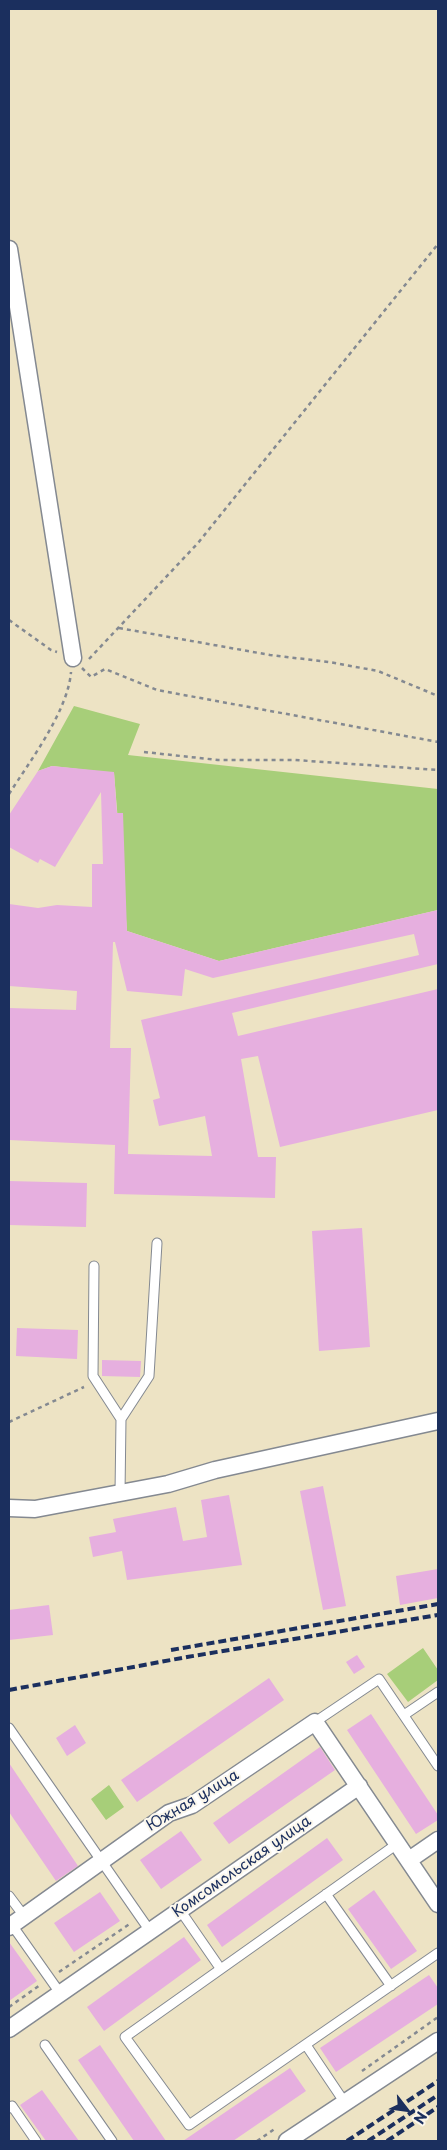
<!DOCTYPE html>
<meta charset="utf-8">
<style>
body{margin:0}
#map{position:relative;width:447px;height:2150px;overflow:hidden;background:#ede3c4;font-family:"Playpen Sans",sans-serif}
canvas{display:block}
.frame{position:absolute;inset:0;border:10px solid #1b2f5e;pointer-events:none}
.north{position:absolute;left:382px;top:2085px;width:50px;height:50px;-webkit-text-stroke:4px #fbf7ec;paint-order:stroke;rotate:120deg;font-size:14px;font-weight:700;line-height:20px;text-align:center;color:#1b2f5e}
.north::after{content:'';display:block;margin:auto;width:18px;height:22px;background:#1b2f5e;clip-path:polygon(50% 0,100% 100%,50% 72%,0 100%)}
</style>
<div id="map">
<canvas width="447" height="2150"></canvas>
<div class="frame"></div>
<div class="north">N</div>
</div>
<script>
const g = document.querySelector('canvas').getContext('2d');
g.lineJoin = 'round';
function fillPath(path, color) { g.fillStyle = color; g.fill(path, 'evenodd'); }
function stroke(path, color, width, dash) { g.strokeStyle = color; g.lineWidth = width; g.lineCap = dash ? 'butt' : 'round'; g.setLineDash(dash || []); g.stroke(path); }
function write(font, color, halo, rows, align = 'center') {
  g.font = font + ' "Playpen Sans",sans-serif'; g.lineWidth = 4; g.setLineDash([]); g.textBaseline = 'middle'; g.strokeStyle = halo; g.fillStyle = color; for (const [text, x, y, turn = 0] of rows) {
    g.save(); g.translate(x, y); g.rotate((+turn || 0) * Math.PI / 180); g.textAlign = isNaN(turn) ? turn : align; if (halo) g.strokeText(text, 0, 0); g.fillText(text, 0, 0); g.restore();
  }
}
fillPath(new Path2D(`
 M74 706 140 724 128 755 438 789V910L219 961 127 931 114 773 52 766 38 771Z
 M423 1648 438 1670V1680L408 1702 387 1674Z
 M109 1785 124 1807 106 1820 91 1799Z`), '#a7ce79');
fillPath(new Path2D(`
 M52 766 114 772 117 813H123L127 931 219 961 438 910V964L232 1013 238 1036 438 989V1110L280 1147 258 1056 241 1059 258 1157H276L275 1198 114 1194 115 1145 9 1140V1008L76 1010 77 991 9 986V904L38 908 57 905 92 907V864H103L101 792 55 867 40 859 38 863 9 847V815L38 771ZM414 934 419 955 141 1020 160 1098 153 1100 159 1126 205 1116 212 1156 128 1154 131 1048H110L113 942H115L127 991 182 996 185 969 213 978Z
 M9 1181 87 1183 86 1227 9 1225Z
 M362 1228 370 1347 319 1351 312 1231Z
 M17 1328 78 1330 77 1359 16 1356Z
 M102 1360 141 1361 140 1377 102 1376Z
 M323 1486 346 1606 323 1610 300 1491Z
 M229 1495 242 1565 127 1580 122 1551 93 1557 89 1537 116 1532 113 1519 176 1507 183 1541 207 1537 201 1500Z
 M438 1569V1598L400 1605 396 1576Z
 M49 1605 53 1635 9 1640V1610Z
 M357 1655 365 1667 354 1674 346 1662Z
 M269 1678 284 1700 137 1802 121 1780Z
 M371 1714 438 1815V1820L416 1834 347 1730Z
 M75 1725 86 1743 67 1756 56 1738Z
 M320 1747 335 1770 229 1844 213 1823Z
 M9 1763 78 1866 56 1881 9 1812Z
 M181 1831 202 1860 161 1889 140 1860Z
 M327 1838 343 1860 222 1947 207 1925Z
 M374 1890 417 1951 391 1969 348 1909Z
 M100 1892 120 1921 74 1952 54 1923Z
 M184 1937 201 1960 104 2031 87 2007Z
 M9 1942 37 1981 9 2001Z
 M429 1975 438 1988V2004L336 2072 320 2048Z
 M100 2045 166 2141H134L78 2060Z
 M290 2068 306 2091 233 2141H183Z
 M42 2090 79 2141H46L20 2105Z`), '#e6afdf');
const service = new Path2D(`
 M94 1266 93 1376 121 1419
 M120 1493 121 1419 149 1376 157 1243
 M404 1715 438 1692
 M315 1722 379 1679 438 1766
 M9 1728 150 1931
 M397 1844 125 2037 189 2125 438 1953
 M326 1894 391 1986
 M9 1896 24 1916
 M180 1910 220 1968
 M12 1925 60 1993
 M45 2045 112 2141
 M306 2045 345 2103
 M9 2108 12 2106 36 2141`);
const minor = new Path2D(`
 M9 249 73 658
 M9 1508 35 1509 168 1484 215 1470 438 1421
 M409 1860 438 1840
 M9 1927 169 1813 192 1805 315 1722 438 1904
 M9 2029 359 1786
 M287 2141 438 2041`);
stroke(service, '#848991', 11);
stroke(minor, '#848991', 19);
stroke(new Path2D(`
 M9 620 51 650 57 652
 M119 628 270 655 329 662 378 671 438 696
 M89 659 198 543 438 244
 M82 668 91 677 105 669 157 690 438 742
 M144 752 218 760H295L438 770
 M9 794C30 761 68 711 71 672
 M9 1422 84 1387
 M59 1972 131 1923
 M9 2007 40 1985
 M362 2071 438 2017
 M257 2141 276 2128`), '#848991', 2.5, [4, 4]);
stroke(service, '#fff', 9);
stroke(minor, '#fff', 16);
stroke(new Path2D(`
 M171 1650 438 1604
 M9 1690 187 1657 438 1615
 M347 2141 438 2081
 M368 2141 438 2095
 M387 2141 438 2107`), '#1b2f5e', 4, [8, 4]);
write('15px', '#1b2f5e', '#fbf7ec', [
 ["Южная улица",193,1801,-31],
 ["Комсомольская улица",242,1867,-35]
]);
</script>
